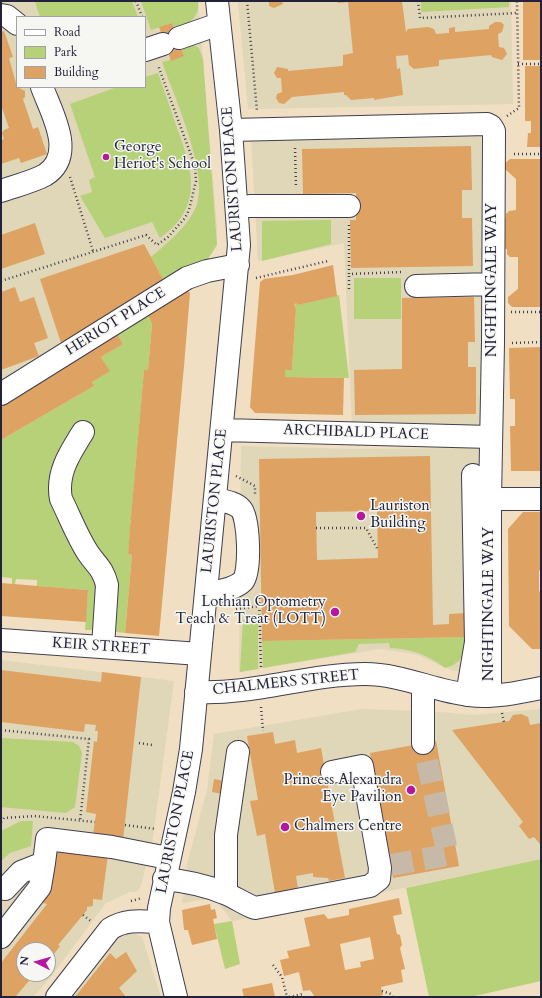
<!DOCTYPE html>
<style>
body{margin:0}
#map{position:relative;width:542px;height:998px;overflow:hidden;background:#f0dfc2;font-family:Cardo,serif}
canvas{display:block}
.frame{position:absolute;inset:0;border:2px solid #22223b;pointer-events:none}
.legend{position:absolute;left:16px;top:16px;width:130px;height:72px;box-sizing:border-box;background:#f6f6f2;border:1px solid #a1a1a9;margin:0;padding:5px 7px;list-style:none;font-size:12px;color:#22223b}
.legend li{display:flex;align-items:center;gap:8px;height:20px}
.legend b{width:20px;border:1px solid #a1a1a9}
.north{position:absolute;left:16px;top:942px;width:40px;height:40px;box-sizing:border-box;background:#f6f6f2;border:1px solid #a1a1a9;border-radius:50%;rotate:276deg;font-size:11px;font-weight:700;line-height:16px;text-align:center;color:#22223b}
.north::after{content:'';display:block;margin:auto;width:14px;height:18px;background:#b5179e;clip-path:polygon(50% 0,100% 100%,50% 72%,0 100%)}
</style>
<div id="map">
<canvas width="542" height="998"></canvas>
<div class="frame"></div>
<ul class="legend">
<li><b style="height:5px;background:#fff"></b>Road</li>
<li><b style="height:11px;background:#b6d177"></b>Park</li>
<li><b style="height:11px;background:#dea263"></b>Building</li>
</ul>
<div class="north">N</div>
</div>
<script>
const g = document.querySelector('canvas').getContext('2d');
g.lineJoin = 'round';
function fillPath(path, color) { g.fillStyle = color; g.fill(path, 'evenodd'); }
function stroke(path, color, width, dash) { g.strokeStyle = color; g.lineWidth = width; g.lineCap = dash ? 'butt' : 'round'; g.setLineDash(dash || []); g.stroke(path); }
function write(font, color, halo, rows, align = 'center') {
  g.font = font + ' Cardo,serif'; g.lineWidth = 3; g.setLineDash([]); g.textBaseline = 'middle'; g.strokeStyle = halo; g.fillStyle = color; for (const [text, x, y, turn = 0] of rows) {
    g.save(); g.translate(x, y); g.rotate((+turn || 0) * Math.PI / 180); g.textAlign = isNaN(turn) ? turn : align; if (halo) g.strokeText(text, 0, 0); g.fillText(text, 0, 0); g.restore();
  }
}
fillPath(new Path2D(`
 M1 1H198L217 227V245L206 262 1 384ZM17 17H145V87H17Z
 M238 1H511L513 104 248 109Z
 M481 136 482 426H352L344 243 258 261 251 137Z
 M241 446 353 449 481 448 483 671H453L415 654 380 649 239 672Z
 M1 660 174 681 152 844 140 888 137 892H130L106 903 50 978 33 997H1ZM24 950H48V974H24Z
 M362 709 441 712 473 715 541 709V859L384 892 232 921 214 898 182 903 187 864 207 790 214 734Z
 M123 928 142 937 161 997H63Z`), '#dfd7b7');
fillPath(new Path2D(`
 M35 1H132L138 17H40Z
 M141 1H198C200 18 188 24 175 31L172 23 151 30Z
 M421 1H509V7L421 12Z
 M190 43 199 48 203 59 217 245 206 262 166 285 151 257C168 242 187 228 196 207 210 175 174 96 162 62L184 56 181 47Z
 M158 73C164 91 171 109 177 128 193 171 204 207 160 238L152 222 105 238 80 196 92 192 89 180 95 177 70 104 117 87H145V77Z
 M331 220V244L262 261V221Z
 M354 278H401V319H354Z
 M339 295 349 378 285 377V370H292L296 309 294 305 296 303 298 305Z
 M146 310 152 324 148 370 144 371 128 554 132 555 125 633 117 632 110 625 99 624 91 630H85L88 590 37 586V580L16 579 15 584H12V578L1 577V440L94 386 92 382 109 370 101 357 123 344 114 329Z
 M243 620H258V669L240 672Z
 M467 637C465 653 463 663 445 668 428 655 412 649 390 648L389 643 359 644 355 652 263 668 262 641Z
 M1 738 73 742 79 746 82 753 75 807 66 813 1 807Z
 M21 821H33L31 846 10 853 1 861V831Z
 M541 859V981L470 997H429L406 888Z
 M232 921 240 964 225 969 214 924Z`), '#b6d177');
fillPath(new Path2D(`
 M269 1H282L283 4 274 8 269 6Z
 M337 1H402L406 32 408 29 428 27 434 29 436 34 449 33V28L455 27V32L489 29V26L495 22H501L504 25 502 32 498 34 499 47 504 48 507 54 502 60 492 57 491 55 439 60V66L414 69 409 65 408 55 396 56 397 69 400 68 403 95 374 100V98L351 100 346 95H344V92L292 97 284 104 279 103 276 98 277 94 282 92 281 78H277L274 73 277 67 288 69V71L342 66 343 65V55L353 53 348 2 338 3Z
 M523 1H541V60H523Z
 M172 23 184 56 171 61 159 27Z
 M4 31 13 57 9 58 17 87 25 91V97L23 99 33 129 38 127 47 154 21 163 19 158 1 164V140L4 139 2 133 4 130 9 128 1 105V32Z
 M525 66H541V147H527L528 133H531V121H525Z
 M471 146 472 190H462V218H472L473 266 351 268 350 220H356V193L303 194 302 149Z
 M510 159H541V307H512L508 303V297L518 289V257H510L507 254V249H502L505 231 501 218H506V214L509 211 516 210V179L505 169 504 164Z
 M35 223 45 254 1 269V235Z
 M144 244 166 285 62 346 40 279Z
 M333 265 337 296 298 305 296 303 294 305 296 309 292 370H285V377L344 378 343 415 255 413 250 407 260 282 264 279 293 275Z
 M15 287 20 302 34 297 48 338 34 343 39 356 1 370V292Z
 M186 289 190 293 184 366 159 636 125 633 132 555 128 554 130 528 144 370H148L152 324 146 310Z
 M474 297 475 342H468V367H476V414L355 415 354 370 402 369V298Z
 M114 329 123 344 101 357 110 371 92 382 94 386 1 440V407L84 356 80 350Z
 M541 347V471H511L510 426H515V399H510L509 348Z
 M430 456 433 625 449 624V614L466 613 467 637 262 641 259 459ZM377 511 378 558 317 560 316 512Z
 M523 512H541V569L539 571V591L541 593V649H532L509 626 508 529Z
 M1 583 88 590 86 622 1 616Z
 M1 670 101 682 102 672 141 677 123 840 93 835 96 814 86 812 94 741 97 742 98 731H95L96 725 85 724 84 732 1 722Z
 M521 714 528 717 530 725 541 723V845L534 837 529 839 519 826 523 822 452 730 509 721 513 715Z
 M273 732 275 744 295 740 297 753 321 748 345 878 329 881 328 878 313 877V873L296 876 299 895 276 899 265 834 257 836 250 801 258 800 247 736Z
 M436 741 459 866 393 878 370 753Z
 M214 779 225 781 222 794 212 792Z
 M55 847 108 854 102 900 93 899V906L87 907V910L58 945 60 946 48 962V950H24V974H35L15 997H1V963L47 904 43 903 44 892Z
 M399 898 402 914 393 916 397 934 400 935 402 945 400 948 405 969 401 970 403 982 381 987 383 995 376 997H315L310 990 303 991 299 972 284 976 280 960 289 958 287 951 310 946 304 918 324 914 328 919 349 915V909ZM370 937 374 959 360 962 361 967 345 970 340 944Z
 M210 904 211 910 215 909 217 918 213 919 217 939 192 945 188 930H184L182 910Z
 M126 952 137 971 119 988 126 997H75L110 953 116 959Z
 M272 983 275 997H244L242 989Z`), '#dea263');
stroke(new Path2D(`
 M391 865 448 855 423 743`), '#c7b9a7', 22, [22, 11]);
const minor = new Path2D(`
 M1 15 7 16 17 24
 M179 38 219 24
 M145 50 163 44
 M231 130 487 124 491 126 494 131 493 343 490 499V696
 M1 191C15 186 32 182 45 175 77 155 51 112 42 87
 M250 206H349
 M416 286 493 284
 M1 394 187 278 207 271 238 265
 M222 430 491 437
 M83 432C70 453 56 473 61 499 70 517 77 536 88 553 96 565 103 568 107 585L103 647
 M490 499H541
 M206 594C218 591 234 590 243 581 251 571 249 518 241 509 235 502 223 501 215 499
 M1 640 200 654
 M196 692C253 695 308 674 365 674 401 674 434 691 469 695 493 698 517 693 541 688
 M467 695 476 642 473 475
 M423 743V685
 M164 879C185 881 205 885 224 893 235 897 244 904 255 908L370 886 379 879 380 868 362 766 332 772
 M5 889 21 872 44 863 47 839 112 847 168 858
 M226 893V835L238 752
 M1 937 40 887 44 863
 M57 997 110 929C125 919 140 921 158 922
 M176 997 158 922 159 908 184 792 191 749 239 245 231 130 217 1`);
stroke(minor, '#413e4f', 24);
stroke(new Path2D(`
 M136 1 142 17
 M247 1 257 111
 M418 1 420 18 517 13
 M518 64H541
 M507 116 519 108 517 1
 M295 148 296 187
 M514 154H541
 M70 177 93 251
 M349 225V274L403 272
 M256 278 328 261
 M1 281 146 235 157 245 168 237 185 218 189 210 196 181 195 166 158 65
 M349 289V274
 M511 312H541
 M512 343 541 342
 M236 476 255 486V495
 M316 528H366L378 550
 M259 594 261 669
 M236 609 259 606
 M261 707 263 731
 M502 713 504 722
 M1 730 89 739 80 821
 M139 743 152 745
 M1 822 4 818 34 816 95 822
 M125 825 156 829
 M131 901 142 898
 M83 915 92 922
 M273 965 282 977 287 997
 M382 991 391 994 393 997
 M289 997 303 994`), '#413e4f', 2.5, [1, 3]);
stroke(minor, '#fff', 22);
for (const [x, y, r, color] of [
 [106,157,4,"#b5179e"],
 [361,516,5,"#b5179e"],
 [335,612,5,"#b5179e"],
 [411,790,5,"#b5179e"],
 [285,827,5,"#b5179e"]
]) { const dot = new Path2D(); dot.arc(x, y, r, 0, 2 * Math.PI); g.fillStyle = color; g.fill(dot); stroke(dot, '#f6f6f2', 1.5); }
write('15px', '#22223b', '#f6f6f2', [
 ["George",114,148],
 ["Heriot's School",114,165],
 ["Lauriston",370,507],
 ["Building",370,524],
 ["Lothian Optometry",326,603,"right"],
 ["Teach & Treat (LOTT)",326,620,"right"],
 ["Princess Alexandra",402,781,"right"],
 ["Eye Pavilion",402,798,"right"],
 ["Chalmers Centre",294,827]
], 'left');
write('15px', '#22223b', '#f6f6f2', [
 ["LAURISTON PLACE",233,179,-94],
 ["NIGHTINGALE WAY",493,280,-90],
 ["HERIOT PLACE",116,322,-32],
 ["ARCHIBALD PLACE",356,433,2],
 ["LAURISTON PLACE",215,501,-84],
 ["NIGHTINGALE WAY",490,604,-90],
 ["KEIR STREET",101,647,4],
 ["CHALMERS STREET",286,683,-6],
 ["LAURISTON PLACE",176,822,-79]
]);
</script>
